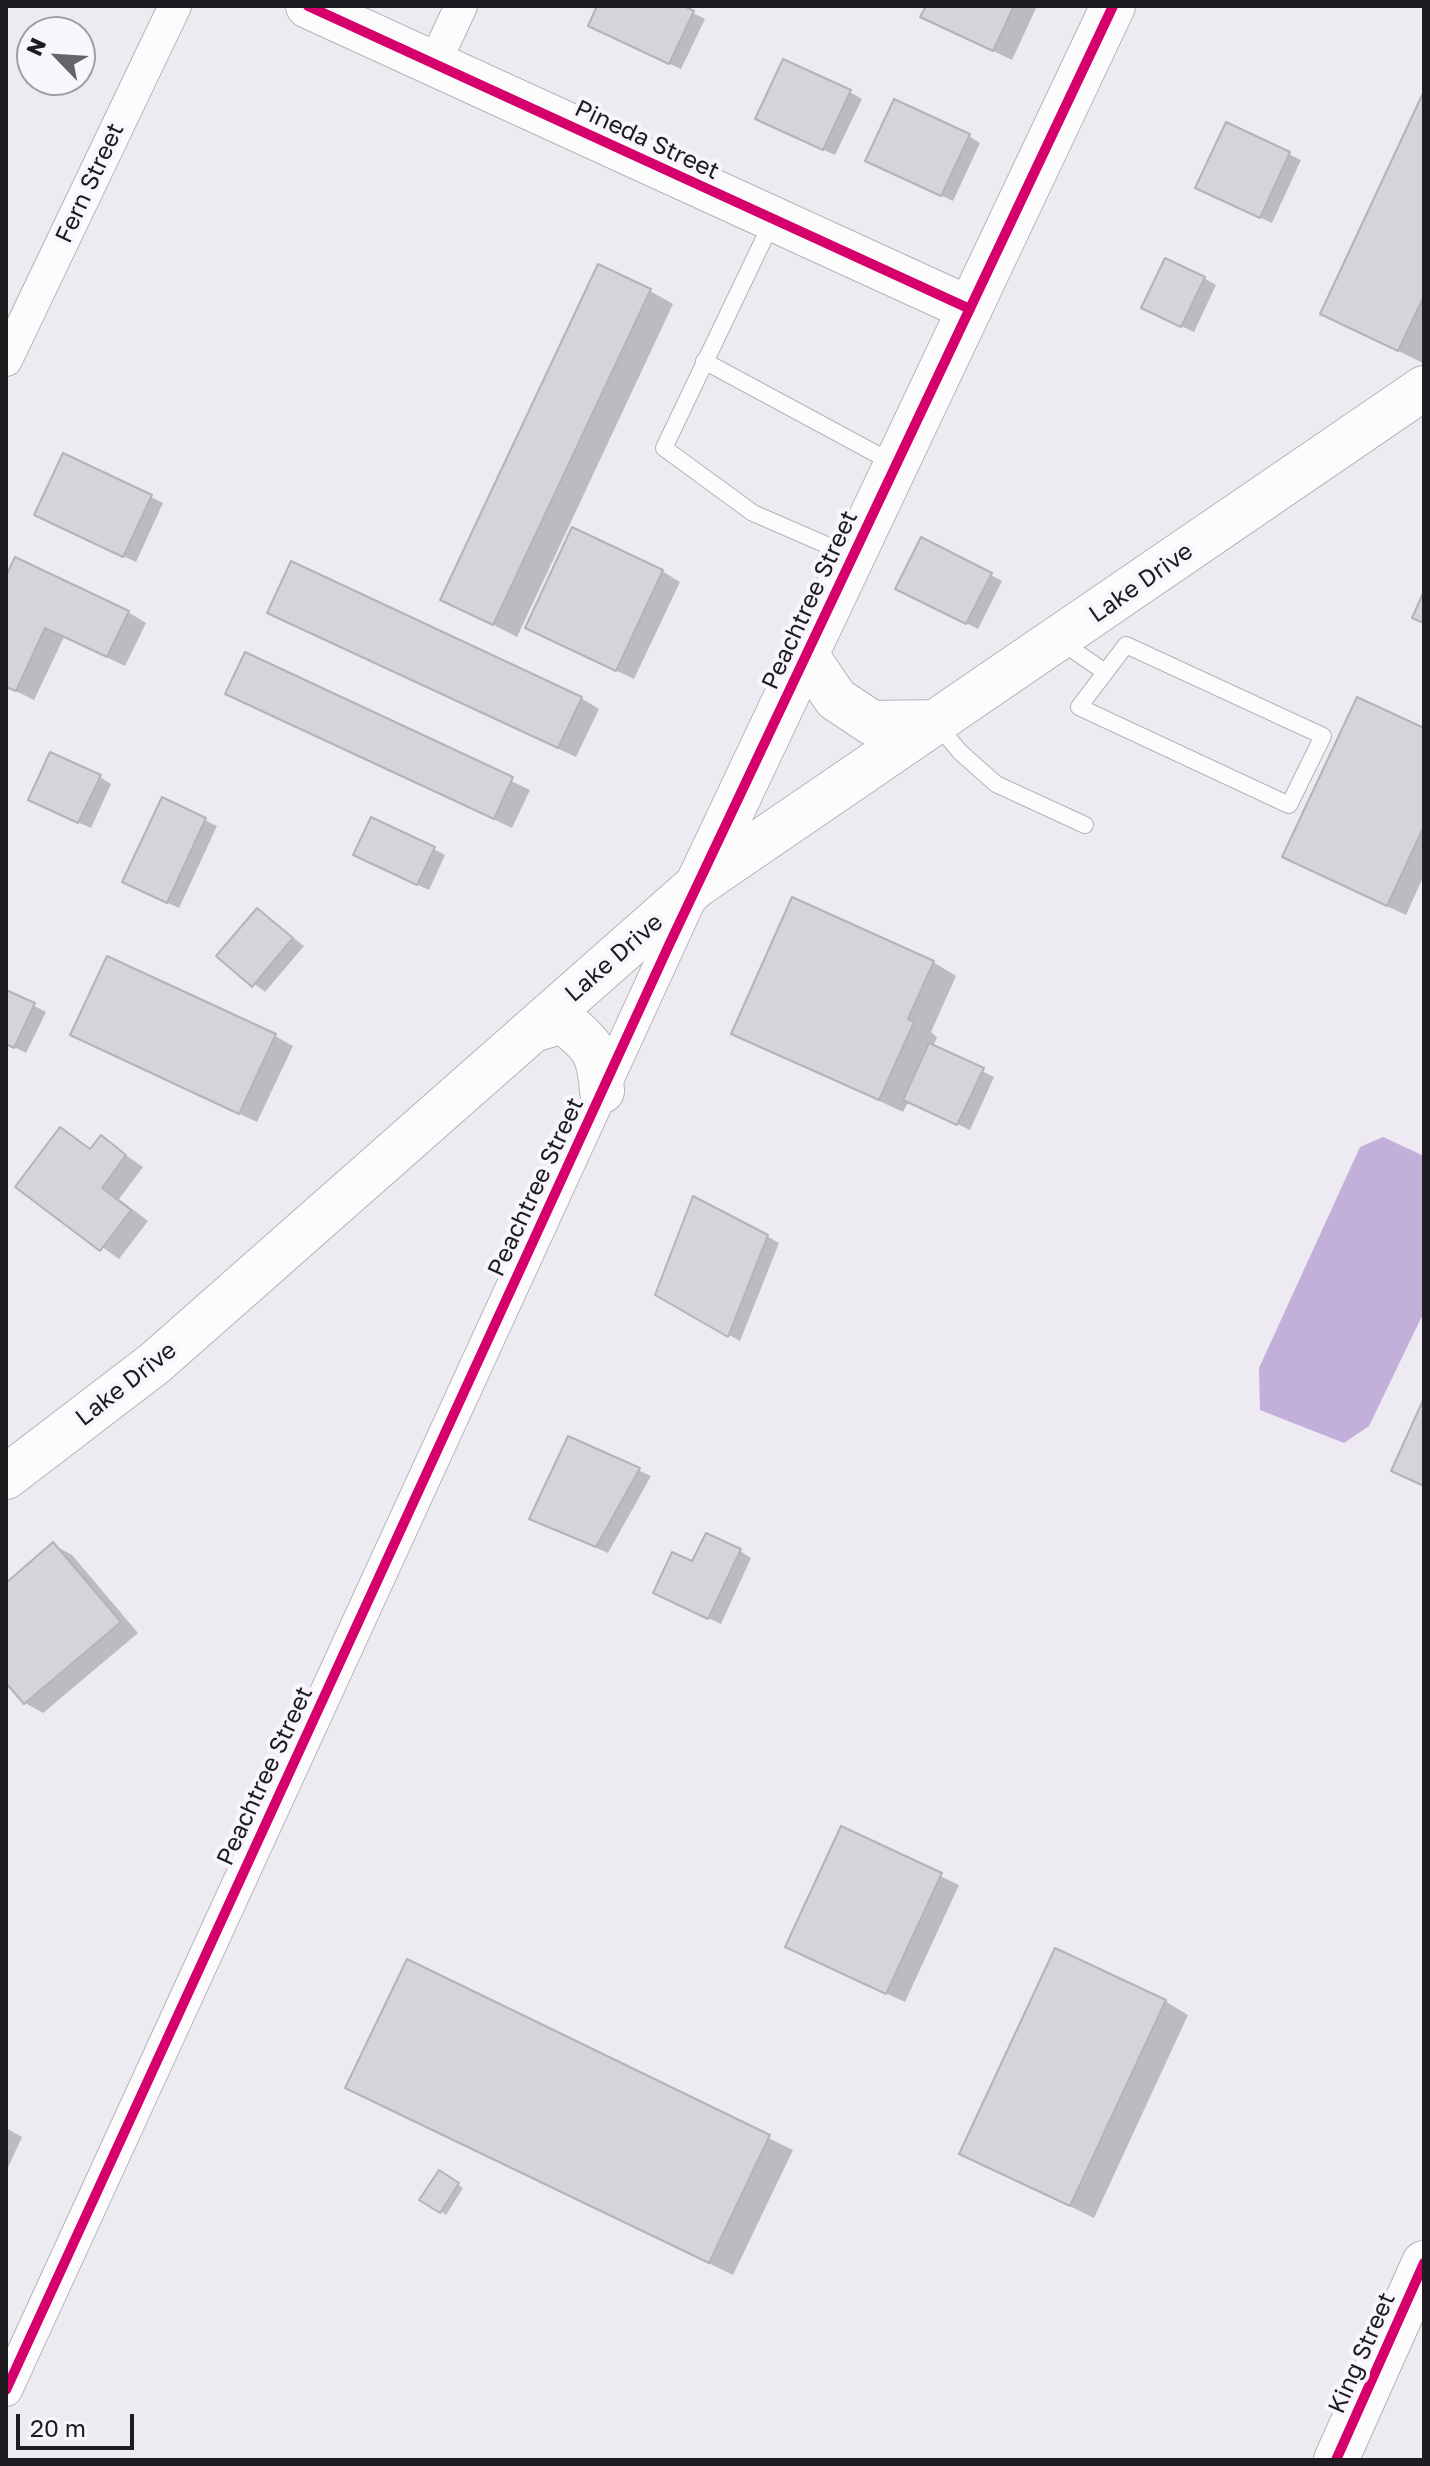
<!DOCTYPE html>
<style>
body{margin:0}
#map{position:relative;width:1430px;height:2466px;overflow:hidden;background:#edeaf1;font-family:"Golos Text",sans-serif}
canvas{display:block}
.frame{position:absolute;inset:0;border:8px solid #1e1c21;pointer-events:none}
.north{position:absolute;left:16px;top:16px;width:80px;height:80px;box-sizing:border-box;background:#f8f5fd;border:2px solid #a19ea5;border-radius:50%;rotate:295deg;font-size:22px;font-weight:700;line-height:32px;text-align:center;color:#1e1c21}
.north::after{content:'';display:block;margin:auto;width:28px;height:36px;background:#66646a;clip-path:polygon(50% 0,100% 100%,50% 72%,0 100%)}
.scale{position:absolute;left:16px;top:2414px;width:118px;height:36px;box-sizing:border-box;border:4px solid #1e1c21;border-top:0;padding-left:10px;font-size:24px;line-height:28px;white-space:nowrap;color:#1e1c21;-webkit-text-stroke:6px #f8f5fd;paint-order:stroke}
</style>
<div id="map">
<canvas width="1430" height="2466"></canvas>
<div class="frame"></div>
<div class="north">N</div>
<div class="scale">20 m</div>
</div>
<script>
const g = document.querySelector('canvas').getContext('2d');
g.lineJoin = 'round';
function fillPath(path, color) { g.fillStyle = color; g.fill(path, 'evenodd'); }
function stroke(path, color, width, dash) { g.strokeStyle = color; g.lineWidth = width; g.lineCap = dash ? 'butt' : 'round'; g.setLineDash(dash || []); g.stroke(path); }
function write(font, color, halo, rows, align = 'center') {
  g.font = font + ' "Golos Text",sans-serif'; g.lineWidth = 8; g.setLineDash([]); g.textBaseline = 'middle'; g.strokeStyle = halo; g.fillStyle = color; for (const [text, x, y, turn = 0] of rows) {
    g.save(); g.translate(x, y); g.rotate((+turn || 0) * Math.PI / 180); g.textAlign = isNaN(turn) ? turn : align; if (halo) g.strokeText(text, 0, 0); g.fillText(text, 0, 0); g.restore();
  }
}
fillPath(new Path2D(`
 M1383 1137 1424 1156V1312L1369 1426 1344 1443 1260 1410 1259 1368 1360 1147Z`), '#c3b0da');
fillPath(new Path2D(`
 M599 6H679L705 19 681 69 602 32Z
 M928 6H1037L1012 60 941 26Z
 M850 92 862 99 835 155 770 125Z
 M1424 96V359L1423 363 1323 314Z
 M1227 124 1301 160 1272 223 1209 194Z
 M969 136 980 143 953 201 880 167Z
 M1204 278 1216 285 1194 332 1155 314Z
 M650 291 673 304 517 637 443 599Z
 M151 497 163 503 136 562 48 521Z
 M662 571 680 582 634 679 527 628Z
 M991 575 1002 581 978 629 910 595Z
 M6 581 128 612 146 623 125 666 64 637 34 700 6 686Z
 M287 622 581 698 599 709 576 757Z
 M246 655 530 790 512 828 228 693Z
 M1424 730V875L1406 915 1303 867Z
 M100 777 111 784 91 828 42 806Z
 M163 800 217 826 179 908 136 888Z
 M434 849 445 855 429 890 367 861Z
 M257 910 304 946 265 992 218 956Z
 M933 962 956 976 931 1032 937 1037 933 1047 994 1077 970 1130 909 1101 903 1112 734 1033Z
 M6 992 46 1012 26 1053 6 1043Z
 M275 1036 293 1046 257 1122 90 1044Z
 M61 1129 92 1150 101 1138 143 1167 119 1199 148 1221 119 1259 18 1187Z
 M767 1236 779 1243 740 1341 657 1295Z
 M569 1438 651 1476 608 1553 531 1519Z
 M54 1545 72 1555 138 1633 43 1713 25 1703 6 1680V1585Z
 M740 1551 751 1558 721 1624 667 1598Z
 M842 1829 959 1885 905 2002 805 1956Z
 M408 1962 793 2150 733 2275 371 2100Z
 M1165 2001 1188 2015 1094 2218 962 2153Z
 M6 2128 22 2137 6 2172Z
 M439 2173 463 2188 446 2215 422 2199Z`), '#0003');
const building = new Path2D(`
 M597 6H684L694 11 669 64 588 26Z
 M926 6H1014L993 51 920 17Z
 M783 59 851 90 823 150 755 119Z
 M1424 91V296L1398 351 1320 314Z
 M894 99 970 134 941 196 865 161Z
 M1226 122 1290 152 1260 218 1195 188Z
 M1165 258 1205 277 1181 327 1141 308Z
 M598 264 651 289 493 625 440 600Z
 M63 453 152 495 123 557 34 515Z
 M572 527 663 570 616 671 525 628Z
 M921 537 992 573 966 624 895 589Z
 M15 557 129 611 107 657 45 628 16 691 6 687V576Z
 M291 561 582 697 558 748 267 613Z
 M1424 591V623L1412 618Z
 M245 652 513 777 494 819 225 694Z
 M1357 697 1424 728V826L1387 906 1282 857Z
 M50 752 101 775 78 823 28 800Z
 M162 797 206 818 167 903 122 882Z
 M371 817 435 847 417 885 353 855Z
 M792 897 934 961 908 1019 914 1022 879 1100 731 1034Z
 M257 908 293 938 252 987 216 956Z
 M107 956 276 1034 239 1114 70 1035Z
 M6 990 35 1003 14 1048 6 1044Z
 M929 1043 984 1068 957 1125 903 1100Z
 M60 1127 90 1149 101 1135 126 1155 102 1188 131 1210 100 1251 15 1187Z
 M693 1196 768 1235 728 1337 655 1295Z
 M1424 1398V1486L1391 1471Z
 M568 1436 640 1468 596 1547 529 1519Z
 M706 1533 741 1549 708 1619 653 1593 672 1552 692 1561Z
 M53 1542 121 1622 24 1704 6 1683V1583Z
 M841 1826 942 1873 886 1994 785 1947Z
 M1055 1948 1166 2000 1070 2206 959 2154Z
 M407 1959 770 2135 709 2263 345 2088Z
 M439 2170 459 2183 440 2213 419 2200Z`);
fillPath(building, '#d6d3d9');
stroke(building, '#b5b3b8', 2);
const lane = new Path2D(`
 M772 222 664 448 753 513 852 556
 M704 361 895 464
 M1060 641 1105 672
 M1126 645 1323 736 1289 805 1079 707Z
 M936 723 960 752 996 784 1085 825`);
const street = new Path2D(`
 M434 64 461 6
 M6 360 175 6
 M6 2390 692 895`);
const secondary = new Path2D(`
 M308 6 970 309
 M806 655 836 699 872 723 935 722
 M698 883 1113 6
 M533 1030 563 1021C594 1046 599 1052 602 1091
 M6 1477 155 1363 697 885 1424 388`);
const primary = new Path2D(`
 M1336 2460 1424 2263`);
stroke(lane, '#b5b3b8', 18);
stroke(street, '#b5b3b8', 34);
stroke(secondary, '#b5b3b8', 46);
stroke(primary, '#b5b3b8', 46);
stroke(lane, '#fcfcfd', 16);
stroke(street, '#fcfcfd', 32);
stroke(secondary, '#fcfcfd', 44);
stroke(primary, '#fcfcfd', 44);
stroke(new Path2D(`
 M308 6 970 309
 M6 2390 669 945 1113 6
 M1336 2460 1424 2263`), '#d6006c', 10);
write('24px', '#1e1c21', '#f8f5fd', [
 ["Pineda Street",647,140,25],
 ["Fern Street",90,183,-65],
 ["Lake Drive",1141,583,-35],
 ["Peachtree Street",810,600,-65],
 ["Lake Drive",614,958,-41],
 ["Peachtree Street",536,1187,-65],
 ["Lake Drive",126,1384,-38],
 ["Peachtree Street",265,1776,-65],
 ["King Street",1362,2353,-66]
]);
</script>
